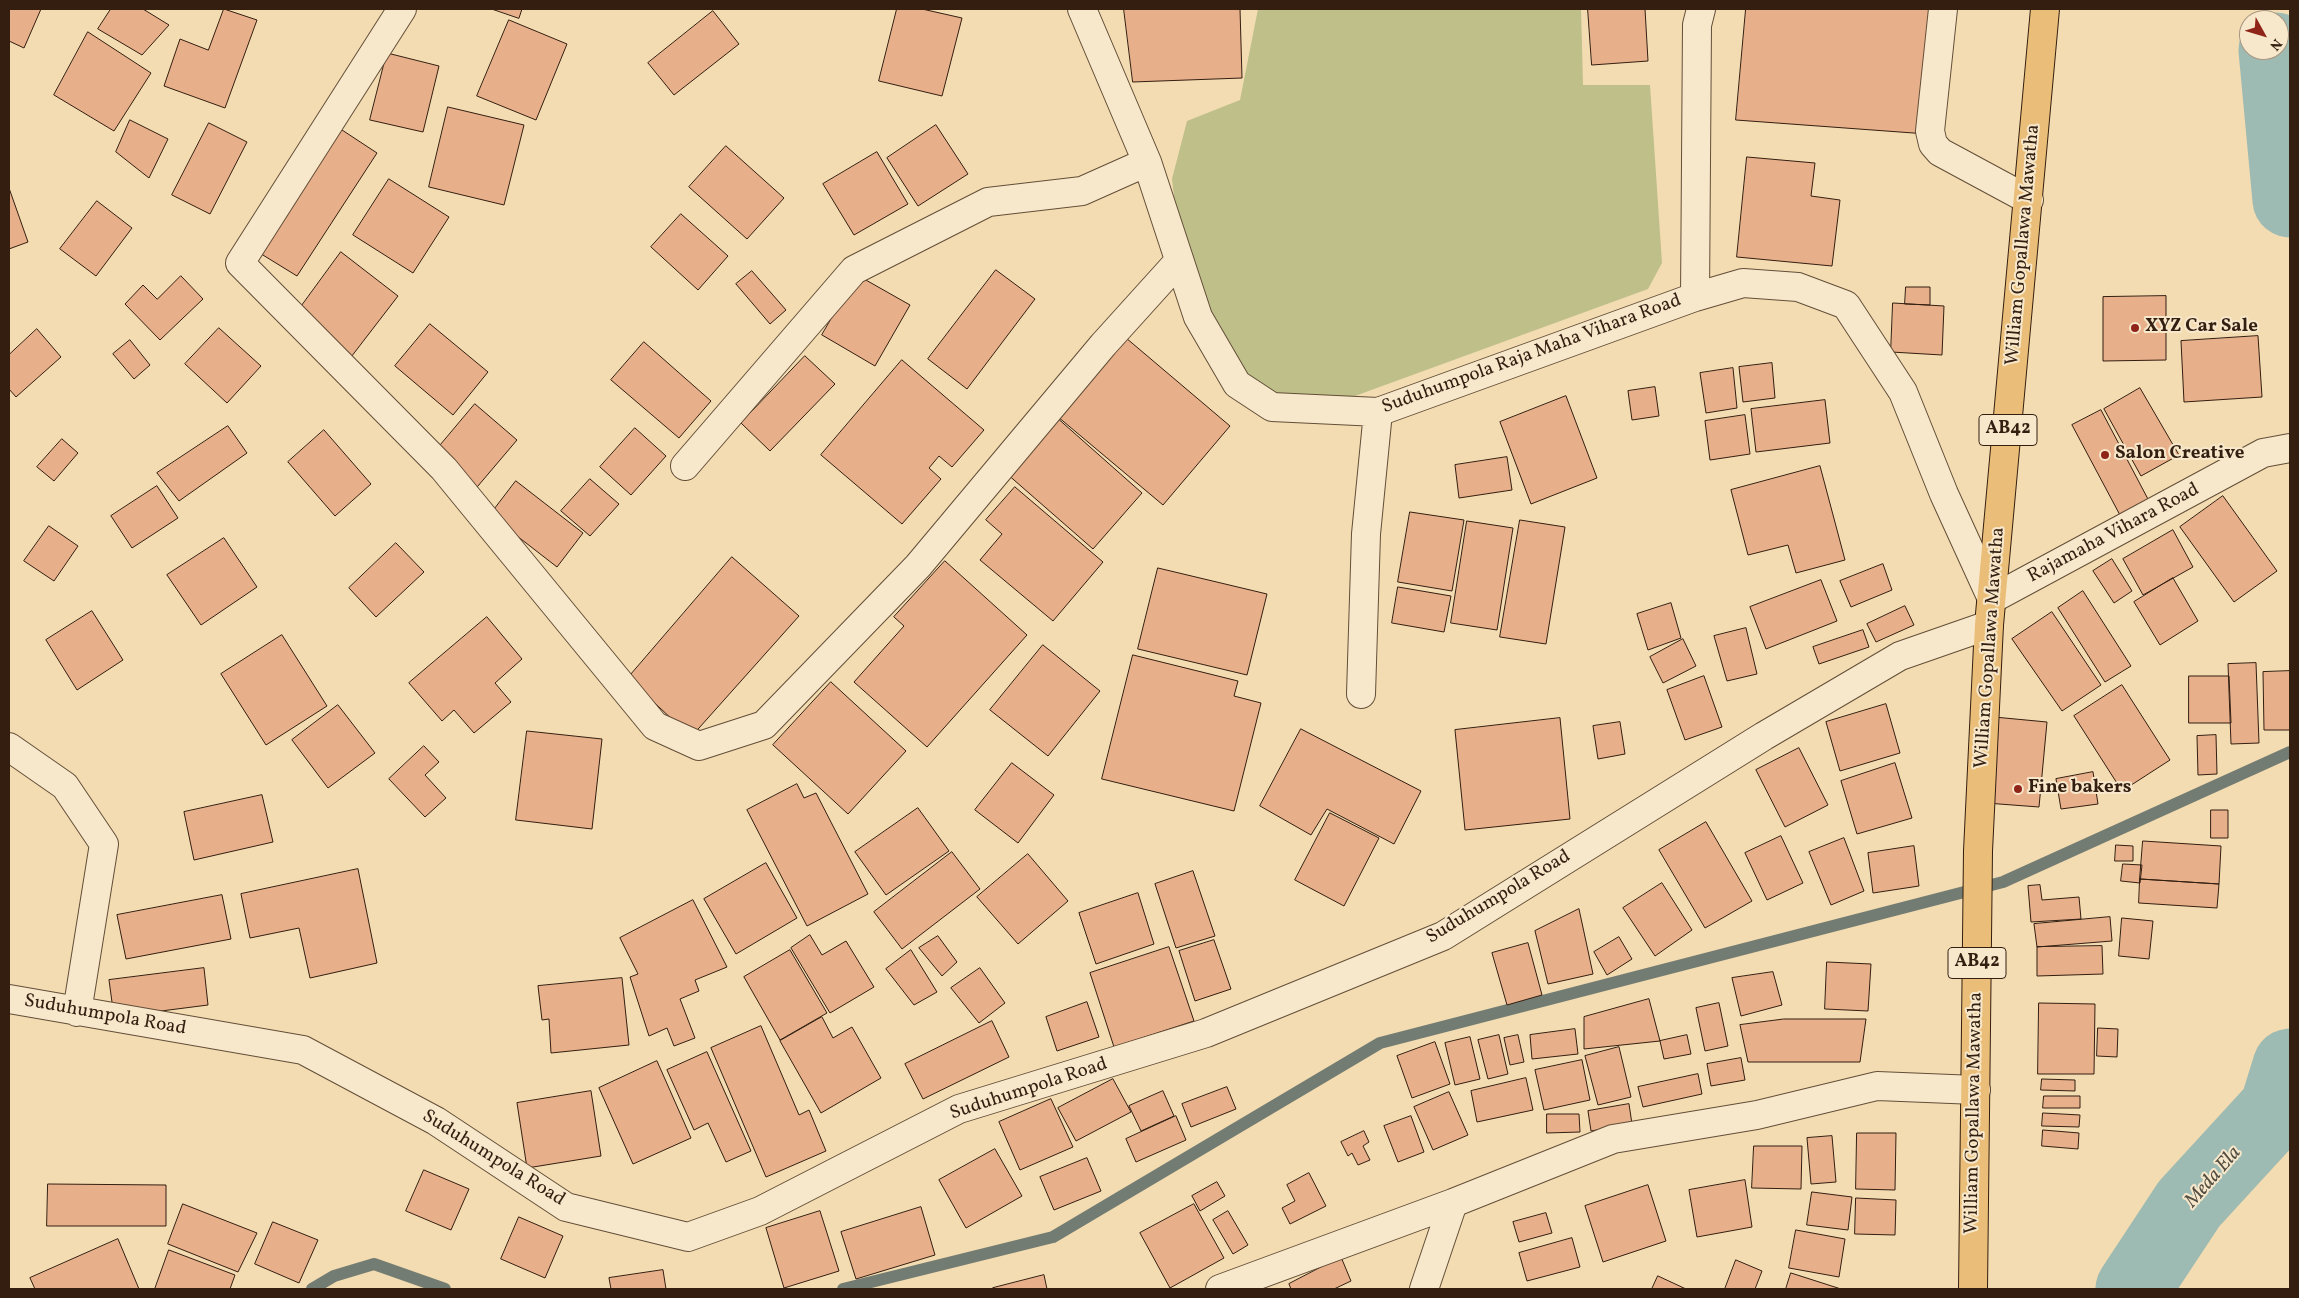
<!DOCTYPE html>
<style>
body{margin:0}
#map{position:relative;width:2299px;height:1298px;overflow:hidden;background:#f3dcb1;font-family:Vollkorn,serif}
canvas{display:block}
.frame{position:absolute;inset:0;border:10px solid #331e10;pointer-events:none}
.north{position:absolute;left:2239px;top:10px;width:50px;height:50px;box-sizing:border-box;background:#f7e8cc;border:1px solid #a99781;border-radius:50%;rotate:129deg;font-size:14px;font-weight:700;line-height:20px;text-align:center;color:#331e10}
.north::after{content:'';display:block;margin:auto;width:18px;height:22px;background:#8f2418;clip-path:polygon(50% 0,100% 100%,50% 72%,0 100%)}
</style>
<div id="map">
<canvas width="2299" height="1298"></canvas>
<div class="frame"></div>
<div class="north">N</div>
</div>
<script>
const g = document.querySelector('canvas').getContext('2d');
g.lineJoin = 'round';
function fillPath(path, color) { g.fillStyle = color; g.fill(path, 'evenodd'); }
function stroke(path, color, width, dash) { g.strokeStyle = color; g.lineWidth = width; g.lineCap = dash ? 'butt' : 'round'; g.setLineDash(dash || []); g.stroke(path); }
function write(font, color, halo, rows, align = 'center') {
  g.font = font + ' Vollkorn,serif'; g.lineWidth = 4; g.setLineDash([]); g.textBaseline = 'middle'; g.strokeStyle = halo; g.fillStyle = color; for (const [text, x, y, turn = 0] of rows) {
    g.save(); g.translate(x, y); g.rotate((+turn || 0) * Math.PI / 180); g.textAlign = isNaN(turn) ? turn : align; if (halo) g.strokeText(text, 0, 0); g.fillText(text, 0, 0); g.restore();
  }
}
fillPath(new Path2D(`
 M1258 9H1581L1583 85H1650L1662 263 1648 289 1333 404 1267 396 1187 310 1172 179 1187 121 1240 100Z`), '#bebf89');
stroke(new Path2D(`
 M312 1289 334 1276 374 1264 445 1289
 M843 1289 1053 1237 1380 1043 2003 882 2290 752`), '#737c72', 12);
stroke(new Path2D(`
 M2276 50 2290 200
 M2133 1289 2189 1204 2277 1108 2290 1066`), '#9dbab3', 75);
const building = new Path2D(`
 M9 9H41L24 48 9 41Z
 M111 9H143L169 25 142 55 98 29Z
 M224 9 257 20 225 108 164 86 180 39 208 50Z
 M492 9H522L519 18Z
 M897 9H922L962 18 942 96 879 81Z
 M1124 9H1240L1242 78 1133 82Z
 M1588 9H1645L1648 61 1592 65Z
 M1746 9H1938L1927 134 1736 120Z
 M713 11 739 44 674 95 648 63Z
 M509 20 567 44 536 120 477 96Z
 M88 32 151 73 114 131 54 95Z
 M387 53 439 66 423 132 370 120Z
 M448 107 524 125 504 205 429 187Z
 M130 120 168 139 149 178 116 152Z
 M209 123 247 142 210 214 172 195Z
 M936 125 968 174 918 206 887 158Z
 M339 128 377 153 297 276 258 252Z
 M726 146 784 198 747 239 689 187Z
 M877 152 908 204 854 235 823 184Z
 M1747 157 1815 163 1811 196 1840 200 1832 266 1737 257Z
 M389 179 449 217 413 273 353 235Z
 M9 188 28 242 9 249Z
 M97 201 132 228 96 276 60 249Z
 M681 214 728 256 698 290 651 247Z
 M341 252 398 296 348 361 295 315Z
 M996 270 1035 299 967 389 928 359Z
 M752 271 786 310 770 324 736 284Z
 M857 275 910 305 875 366 822 335Z
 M181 276 203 299 160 340 125 304 143 285 157 299Z
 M1906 287H1930V305L1905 304Z
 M2166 296V360L2103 361V297Z
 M1893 303 1944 306 1942 355 1891 352Z
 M430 324 488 372 453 415 395 366Z
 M219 328 261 366 227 403 185 364Z
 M37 329 61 357 16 397 9 389V355Z
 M1119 332 1230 426 1163 505 1051 411Z
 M2258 336 2262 397 2184 402 2181 341Z
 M130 340 150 365 134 379 113 354Z
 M644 342 711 401 679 438 611 380Z
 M805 356 835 384 770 451 741 423Z
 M902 360 984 430 952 467 939 456 929 468 941 479 902 524 821 455Z
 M1772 363 1775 398 1743 402 1739 367Z
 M1733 368 1737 408 1706 413 1700 373Z
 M1655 387 1659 416 1632 420 1628 391Z
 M2140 388 2179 455 2141 476 2104 409Z
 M1566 396 1597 478 1531 504 1500 422Z
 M1825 400 1830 443 1756 452 1751 409Z
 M475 404 517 440 472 493 433 454Z
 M2101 410 2149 501 2121 517 2072 425Z
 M1745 415 1750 454 1710 460 1705 421Z
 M1055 416 1142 493 1093 549 1006 473Z
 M228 426 247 453 179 501 157 473Z
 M635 428 666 456 631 495 600 467Z
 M324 430 371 484 335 516 288 462Z
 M62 439 78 453 54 481 37 467Z
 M1507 457 1512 490 1459 498 1455 465Z
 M1820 466 1845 560 1796 573 1788 545 1748 555 1731 490Z
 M590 479 619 504 590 536 561 511Z
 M516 481 583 533 557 567 490 515Z
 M157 486 178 518 132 548 111 516Z
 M1015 487 1103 562 1053 621 980 560 1002 534 986 520Z
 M2223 496 2277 571 2234 602 2180 527Z
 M1410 512 1464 520 1452 591 1398 582Z
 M1520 520 1565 527 1546 644 1500 637Z
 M1467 521 1513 528 1497 630 1451 623Z
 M49 526 78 546 54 581 24 561Z
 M2173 530 2193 567 2143 595 2123 559Z
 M224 538 257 587 201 625 167 575Z
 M396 543 424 572 376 617 349 588Z
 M732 557 799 616 691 737 628 678Z
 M2112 559 2132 591 2114 603 2093 571Z
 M945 561 1027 635 927 747 854 682 904 626 894 617Z
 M1883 564 1892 590 1851 607 1840 581Z
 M1158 568 1267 594 1247 675 1138 649Z
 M2173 578 2198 621 2160 645 2134 602Z
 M1821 580 1837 621 1766 649 1750 607Z
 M1398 587 1451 596 1444 632 1392 623Z
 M2083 591 2131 666 2105 682 2058 608Z
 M1671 603 1681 638 1648 650 1637 614Z
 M1905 606 1914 625 1876 642 1867 624Z
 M92 611 123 660 77 690 46 640Z
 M2052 612 2101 685 2062 711 2012 639Z
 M487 617 522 659 495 683 511 702 474 733 454 710 442 721 409 683Z
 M1746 628 1757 674 1727 681 1714 636Z
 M1863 630 1869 647 1819 664 1813 647Z
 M282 635 327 706 266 745 221 674Z
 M1683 639 1696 666 1663 683 1650 657Z
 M1043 645 1100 691 1048 756 990 710Z
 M1133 655 1238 681 1234 696 1261 703 1234 811 1102 779Z
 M2256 663 2259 743 2231 744 2228 664Z
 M2290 671V730H2264L2263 672Z
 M1704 676 1722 727 1685 740 1667 690Z
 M2189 676H2229L2231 723H2189Z
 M831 682 906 751 848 814 773 745Z
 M2122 685 2170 760 2122 791 2074 716Z
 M1886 704 1900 753 1840 771 1826 722Z
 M338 705 375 753 328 788 292 740Z
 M1994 717 2047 722 2039 807 1986 803Z
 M1560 718 1570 819 1465 830 1455 730Z
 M1620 722 1625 754 1598 759 1593 726Z
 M1301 729 1421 791 1394 844 1327 809 1311 835 1260 806Z
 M527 731 602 739 592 829 516 820Z
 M2216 735 2217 774 2198 775 2197 736Z
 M424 746 439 762 425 775 446 798 425 817 389 779Z
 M1799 748 1828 805 1785 827 1756 770Z
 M1012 763 1054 795 1018 843 975 810Z
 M1895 763 1912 818 1857 834 1841 781Z
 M2093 772 2098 804 2061 809 2056 779Z
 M797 784 804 798 816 793 868 894 807 926 747 810Z
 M262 795 273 842 194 860 184 812Z
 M918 808 949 851 886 895 855 852Z
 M2211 810H2228V838H2211Z
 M1330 813 1379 838 1344 906 1295 880Z
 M1706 822 1752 901 1705 928 1659 850Z
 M1781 836 1803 883 1767 900 1745 853Z
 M1844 838 1864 891 1831 905 1809 852Z
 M2143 841 2221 846 2219 884 2140 879Z
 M2116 845 2133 846V861H2115Z
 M1914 846 1919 886 1873 893 1868 853Z
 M952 852 980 889 902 949 874 912Z
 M1028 854 1068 901 1018 944 977 897Z
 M766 863 797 918 736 954 704 899Z
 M2123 864 2142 865 2140 883 2121 881Z
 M358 869 377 963 310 978 299 928 250 938 241 894Z
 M1193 871 1215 936 1176 948 1155 884Z
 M2140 879 2219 884 2217 908 2139 903Z
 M1662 883 1692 930 1655 956 1623 908Z
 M2040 885 2042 900 2079 897 2081 919 2031 922 2028 886Z
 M1138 893 1154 944 1096 964 1079 913Z
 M222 895 231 939 126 959 117 915Z
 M693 900 727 967 695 980 699 991 680 999 695 1038 674 1046 667 1028 649 1036 630 977 638 974 620 938Z
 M1579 909 1593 974 1548 984 1535 931Z
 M2110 917 2112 941 2037 947 2034 924Z
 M2122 918 2153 921 2149 959 2119 956Z
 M810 935 822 955 846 941 874 987 830 1013 791 948Z
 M938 936 957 962 942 976 919 948Z
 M1619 937 1632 959 1607 975 1594 952Z
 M1214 940 1231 989 1195 1001 1179 951Z
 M1528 943 1542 995 1507 1005 1492 953Z
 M2102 946 2103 974 2037 976V947Z
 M1169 947 1194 1021 1114 1047 1090 973Z
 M790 950 827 1013 780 1040 744 977Z
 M911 950 937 992 914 1005 886 969Z
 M1827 962 1871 964 1868 1011 1825 1009Z
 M204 968 208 1005 114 1017 109 980Z
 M980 968 1005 1003 979 1023 951 988Z
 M1773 972 1782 1005 1741 1016 1732 978Z
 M622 978 629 1045 551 1053 549 1019 542 1020 538 986Z
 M1649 999 1660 1041 1584 1049V1017Z
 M1087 1002 1099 1037 1057 1051 1046 1017Z
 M1719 1003 1728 1046 1705 1051 1696 1008Z
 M2039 1003 2095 1004 2094 1074H2038Z
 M822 1017 833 1038 852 1027 881 1078 821 1113 780 1041Z
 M1784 1019H1866L1860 1062H1748L1740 1025Z
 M992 1021 1009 1057 923 1099 905 1064Z
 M761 1026 799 1115 809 1110 826 1151 766 1177 711 1048Z
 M2098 1028 2118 1029 2117 1057 2097 1056Z
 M1575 1029 1578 1054 1532 1059 1530 1035Z
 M1499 1035 1508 1074 1488 1079 1478 1040Z
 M1518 1035 1524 1062 1510 1065 1504 1038Z
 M1687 1035 1691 1054 1664 1059 1660 1041Z
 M1470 1037 1480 1079 1455 1085 1445 1043Z
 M1435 1042 1450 1084 1412 1098 1397 1056Z
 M1619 1047 1631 1097 1598 1105 1585 1056Z
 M707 1052 751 1151 726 1162 708 1123 694 1130 667 1070Z
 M1741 1058 1745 1080 1711 1086 1707 1064Z
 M1582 1060 1590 1100 1544 1110 1535 1070Z
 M657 1061 691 1138 633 1164 599 1088Z
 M1698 1074 1702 1094 1643 1107 1638 1087Z
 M1526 1078 1533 1110 1477 1122 1471 1091Z
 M1113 1079 1131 1112 1076 1141 1058 1108Z
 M2042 1079 2075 1080V1091L2041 1090Z
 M1227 1087 1236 1109 1191 1127 1182 1104Z
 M591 1091 601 1156 527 1168 517 1103Z
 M1163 1091 1174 1116 1141 1131 1129 1106Z
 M1449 1092 1468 1135 1433 1150 1414 1107Z
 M2044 1096H2080V1108H2043Z
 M1051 1099 1073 1147 1020 1170 999 1122Z
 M1629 1104 1632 1124 1591 1131 1588 1111Z
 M2043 1113 2080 1115 2079 1127 2042 1126Z
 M1547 1114H1579L1580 1132 1547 1133Z
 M1176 1116 1186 1140 1136 1162 1126 1139Z
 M1411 1116 1424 1152 1398 1162 1384 1126Z
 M2043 1130 2079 1133 2078 1149 2042 1146Z
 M1364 1131 1369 1142 1363 1146 1370 1160 1358 1165 1352 1153 1348 1156 1341 1142Z
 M1857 1133H1896L1895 1190 1856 1189Z
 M1832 1136 1836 1182 1811 1184 1807 1138Z
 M1754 1146H1802L1801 1189 1752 1188Z
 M995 1149 1022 1196 966 1228 939 1180Z
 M1087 1158 1101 1191 1054 1210 1040 1177Z
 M424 1170 469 1189 451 1230 406 1211Z
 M1309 1173 1326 1206 1290 1224 1282 1208 1295 1201 1287 1185Z
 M1745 1180 1752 1227 1697 1237 1689 1190Z
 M1217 1182 1225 1196 1200 1211 1192 1196Z
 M48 1184 166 1185V1226H47Z
 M1648 1185 1666 1241 1603 1262 1585 1206Z
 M1812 1192 1852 1197 1848 1230 1807 1225Z
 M1856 1198 1896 1200 1895 1235 1855 1234Z
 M183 1204 257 1233 238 1272 168 1244Z
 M1194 1204 1224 1258 1170 1288 1140 1233Z
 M921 1207 935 1255 856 1279 841 1232Z
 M820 1211 839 1271 784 1288 766 1228Z
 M1228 1211 1248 1245 1233 1254 1213 1220Z
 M1546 1213 1552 1233 1519 1242 1513 1222Z
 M519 1217 563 1236 545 1278 501 1259Z
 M273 1222 318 1240 299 1283 255 1264Z
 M1796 1230 1845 1239 1839 1277 1789 1268Z
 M1572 1238 1580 1267 1527 1281 1519 1253Z
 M118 1239 139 1289H35L30 1278Z
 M169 1250 235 1275 230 1289H155Z
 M1341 1257 1351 1281 1334 1289H1291L1289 1284Z
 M1736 1260 1762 1271 1755 1289H1725Z
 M663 1270 666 1289H611L609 1278Z
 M1791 1273 1841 1289H1786Z
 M1044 1275 1047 1289H994L993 1288Z
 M1658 1276 1686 1289H1652Z`);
fillPath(building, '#e7af8a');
stroke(building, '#331e10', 1);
const minor = new Path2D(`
 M402 9 240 263 444 469 655 726 699 746 764 725 918 566 1103 345 1178 262
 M1082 9 1147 162 1198 317 1237 384 1272 407 1378 412 1695 297 1743 283 1798 287 1846 305 1903 392 1944 494 1992 599 2263 453 2290 448
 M1943 9 1930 131 1933 144 1940 152 2029 200
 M1695 297 1697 25 1701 9
 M685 466 854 270 988 202 1082 191 1147 162
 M1361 694 1366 534 1378 412
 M9 747 65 786 104 844 77 1012
 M9 999 303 1050 436 1121 566 1207 688 1237 760 1211 959 1109 1206 1033 1443 936 1764 736 1900 656 1989 625
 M1220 1289 1453 1203 1613 1139 1757 1115 1877 1086 1976 1090
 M1424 1289 1453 1203`);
const major = new Path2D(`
 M1973 1289 1978 851 1989 625 2045 9`);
stroke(minor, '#634e38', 30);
stroke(major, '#331e10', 30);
stroke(minor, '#f7e8cc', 28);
stroke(major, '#eabe78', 28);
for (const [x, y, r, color] of [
 [2135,328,5,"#8f2418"],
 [2105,455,5,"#8f2418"],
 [2018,789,5,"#8f2418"]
]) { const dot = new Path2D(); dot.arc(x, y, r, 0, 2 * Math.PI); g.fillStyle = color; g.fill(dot); stroke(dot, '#f7e8cc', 2); }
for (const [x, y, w] of [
 [2008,430,58],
 [1977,963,58]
]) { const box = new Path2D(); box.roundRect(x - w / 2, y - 15.5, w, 31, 4); g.fillStyle = '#f7e8cc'; g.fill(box); stroke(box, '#331e10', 1); }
write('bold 18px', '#331e10', null, [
 ["AB42",2008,430],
 ["AB42",1977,963]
]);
write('19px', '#331e10', '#f7e8cc', [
 ["William Gopallawa Mawatha",2024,245,-85],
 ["Suduhumpola Raja Maha Vihara Road",1532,355,-20],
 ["Rajamaha Vihara Road",2114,534,-28],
 ["William Gopallawa Mawatha",1991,648,-86],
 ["Suduhumpola Road",1499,898,-31],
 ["Suduhumpola Road",105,1016,10],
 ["Suduhumpola Road",1029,1090,-18],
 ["William Gopallawa Mawatha",1975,1113,-89],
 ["Suduhumpola Road",493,1159,32]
]);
write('bold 19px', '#331e10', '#f7e8cc', [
 ["XYZ Car Sale",2145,328],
 ["Salon Creative",2115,455],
 ["Fine bakers",2028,789]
], 'left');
write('italic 20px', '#534d41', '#f7e8cc', [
 ["Meda Ela",2214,1178,-49]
]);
</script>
